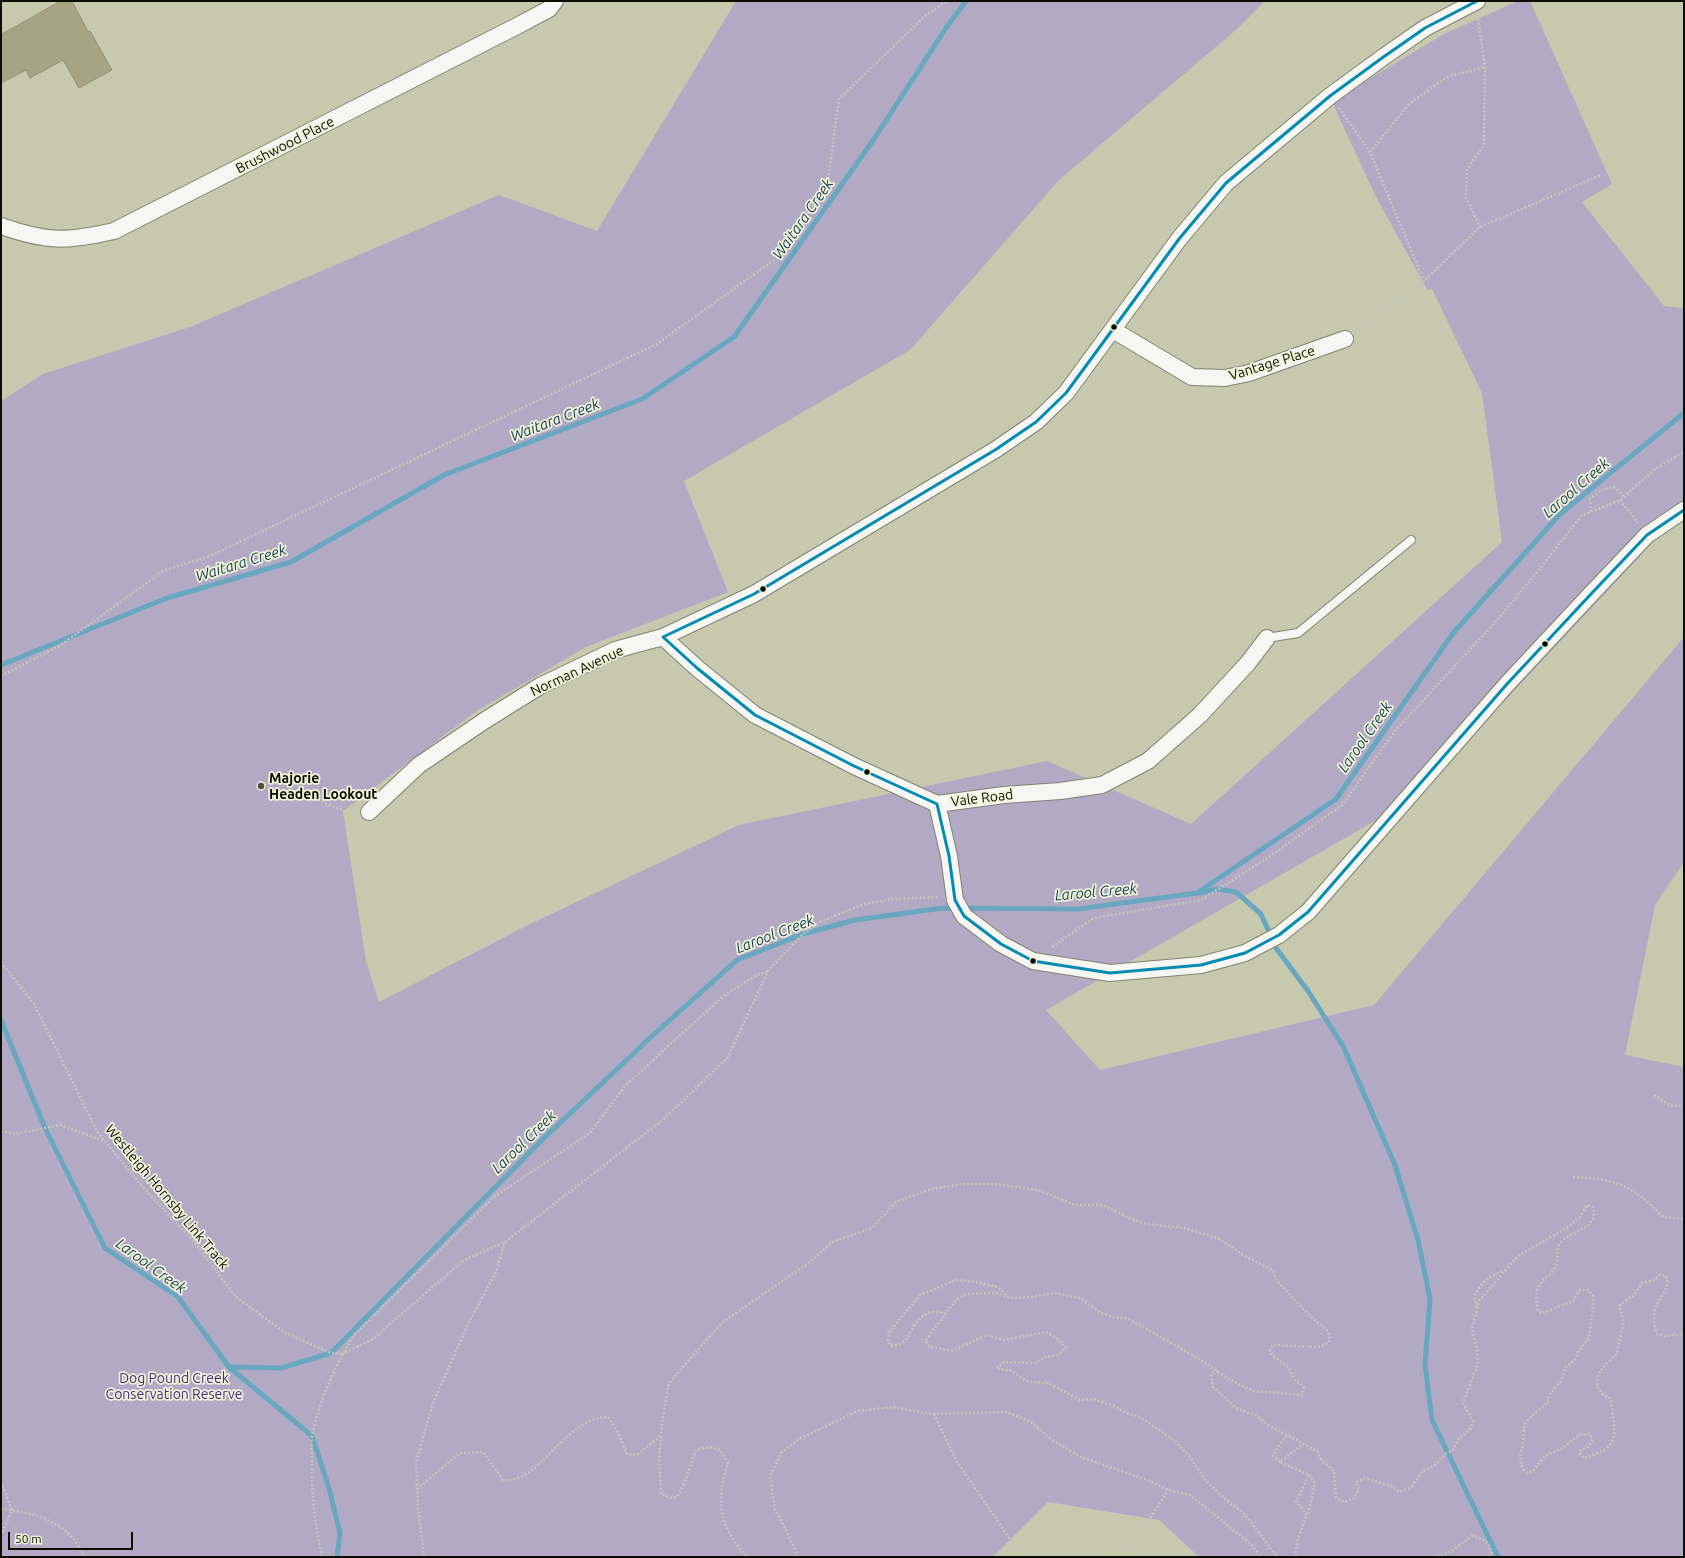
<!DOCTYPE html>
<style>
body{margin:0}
#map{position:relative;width:1685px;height:1558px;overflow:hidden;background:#c6c9ad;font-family:Ubuntu,sans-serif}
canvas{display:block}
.frame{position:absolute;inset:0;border:2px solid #0b0d00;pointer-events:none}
.scale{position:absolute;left:8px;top:1532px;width:125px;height:18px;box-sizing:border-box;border:2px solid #0b0d00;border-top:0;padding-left:5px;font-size:12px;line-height:14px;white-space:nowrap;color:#0b0d00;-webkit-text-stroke:3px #eff3d9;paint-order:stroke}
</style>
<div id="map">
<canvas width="1685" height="1558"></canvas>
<div class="frame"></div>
<div class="scale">50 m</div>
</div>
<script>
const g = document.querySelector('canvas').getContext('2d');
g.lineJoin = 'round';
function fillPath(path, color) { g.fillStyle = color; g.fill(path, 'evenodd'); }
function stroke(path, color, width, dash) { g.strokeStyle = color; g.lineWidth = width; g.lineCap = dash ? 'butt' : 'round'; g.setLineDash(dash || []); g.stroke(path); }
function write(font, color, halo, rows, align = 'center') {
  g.font = font + ' Ubuntu,sans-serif'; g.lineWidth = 3.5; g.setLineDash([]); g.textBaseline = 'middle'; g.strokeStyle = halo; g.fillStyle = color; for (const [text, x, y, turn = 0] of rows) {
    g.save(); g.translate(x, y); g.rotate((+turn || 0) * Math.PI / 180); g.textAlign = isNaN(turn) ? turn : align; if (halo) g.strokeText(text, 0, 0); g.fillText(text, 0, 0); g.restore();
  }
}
fillPath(new Path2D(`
 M736 1H1265L1237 29 1059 180 910 350 684 481 728 592 586 647 478 710 343 811 366 961 379 1002 528 925 739 825 1047 761 1191 824 1502 542 1482 393 1432 289 1428 291 1376 197 1333 104 1364 82 1444 34 1518 1H1530L1612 184 1582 202 1664 306 1684 308V509L1413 799 1046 1010 1100 1070 1374 1005 1684 637V862L1655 905 1625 1055 1684 1067V1557H1199L1159 1520 1048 1502 993 1557H1V401L43 374 190 327 499 195 597 231Z`), '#b2aac4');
stroke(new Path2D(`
 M1 665 167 598 291 562 444 475 642 399 734 337 874 139 946 28 966 1
 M1199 893 1218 889 1236 892 1261 914 1269 932
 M1276 948 1308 991 1343 1046 1395 1165 1418 1240 1430 1299 1425 1365 1432 1420 1498 1557
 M1 1020 45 1128 105 1248 178 1297 229 1367 281 1368 331 1353 544 1138 651 1037 737 960 803 934 855 920 943 908 1078 909 1197 893 1336 799 1454 632 1561 513 1684 413
 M229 1367 312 1436 329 1488 340 1533 337 1557`), '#68a7bf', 5);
const building = new Path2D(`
 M61 1H72L88 32 90 31 112 70 79 88 63 60 30 78 26 70 1 83V35Z`);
fillPath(building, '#a7a486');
stroke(building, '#908e78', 1);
const service = new Path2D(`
 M1267 638 1298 633 1411 540`);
const minor = new Path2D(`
 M1 226C47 242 66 242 114 231L517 26 549 9 555 1
 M1113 330 1192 377 1225 378 1249 373 1345 339
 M663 637 697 668 755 715 854 766 937 804 1004 795 1060 791 1102 785 1148 761 1200 715 1248 663 1267 638
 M937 804 949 856 955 900 964 916 1001 944 1033 961 1110 973 1201 965 1245 953 1279 935 1308 912 1507 684 1591 594 1647 535 1684 510
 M369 812 419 765 484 721 540 686 615 650 663 637 754 594 995 450 1036 422 1066 393 1179 239 1226 183 1330 96 1382 58 1425 28 1477 1`);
stroke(service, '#81836d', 10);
stroke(minor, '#81836d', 18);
stroke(new Path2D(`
 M1478 19 1485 67 1484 145 1467 169 1466 198 1480 227
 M1339 108 1370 152 1424 281 1480 227 1601 175
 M1370 152 1409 104 1447 77 1485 67
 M1357 331 1424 281
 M1251 387C1268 467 1294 543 1271 624
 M1620 500 1638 523
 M1591 512 1590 499 1601 490 1614 487 1624 496
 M1 676 61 645 163 571 210 556 657 344 785 252 828 180 839 99 925 16 947 1
 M261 786 275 779 293 783 326 804 354 814
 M1052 947 1094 918 1201 900 1272 855 1342 805 1395 731 1497 620 1534 576 1581 516 1620 500 1655 469 1684 452
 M1 962 34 1004 98 1133 141 1185 195 1243 236 1297 284 1332 331 1353 342 1354
 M1654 1095 1671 1106 1684 1105
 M1 1131 15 1134 60 1125 104 1141
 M1573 1177C1617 1179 1632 1185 1663 1217L1684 1219
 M1477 1307 1474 1297C1481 1282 1489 1276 1505 1270
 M946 1314C931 1308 920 1315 912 1329 909 1334 908 1339 903 1342 900 1345 895 1345 891 1346L888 1340 889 1332 920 1295 956 1280 976 1282 998 1287 1008 1296
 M342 1354 373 1339 464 1260 505 1242 665 1118 728 1057 768 971 803 934 820 922 864 904 893 899 938 897
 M1218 1371 1211 1374 1213 1387 1236 1408 1257 1416 1270 1426 1317 1451 1322 1461 1334 1471 1336 1498 1344 1502 1354 1498 1359 1490 1356 1482 1365 1478 1393 1487 1400 1492 1412 1486 1423 1471 1434 1466 1445 1454 1453 1450 1459 1438 1470 1430 1473 1421 1463 1403 1478 1364 1477 1351 1472 1328 1479 1301 1518 1256 1565 1229 1580 1217 1587 1205 1593 1207C1600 1229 1570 1231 1561 1242 1555 1250 1558 1255 1557 1263 1554 1275 1540 1279 1537 1290 1535 1297 1537 1304 1538 1311L1541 1313C1544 1313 1571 1302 1573 1301 1576 1297 1577 1290 1583 1289 1588 1288 1590 1293 1593 1296V1309L1589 1338 1578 1352 1575 1360 1566 1367 1561 1381 1549 1395 1548 1402 1530 1418 1524 1425 1523 1444 1520 1456 1523 1469 1527 1473 1533 1471 1545 1456 1561 1449 1579 1435 1590 1434 1592 1441 1588 1447 1581 1450 1579 1453 1584 1458C1626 1446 1613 1431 1611 1399L1601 1393 1597 1386 1598 1375 1605 1365 1616 1355 1624 1322 1619 1306 1635 1294 1642 1283 1655 1280 1660 1275 1666 1276C1671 1289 1659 1297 1655 1309 1653 1317 1654 1326 1657 1334L1664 1336 1684 1334
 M934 1414 956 1460 1022 1557
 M1280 1462 1273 1456 1279 1445 1288 1435
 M1 1482 12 1510 2 1533
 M417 1489 460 1453 483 1452 503 1480C539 1485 565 1417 608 1417L617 1430 627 1454 637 1455 660 1436
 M1 1509C24 1511 49 1517 67 1532 74 1538 80 1549 85 1557
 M1308 1514 1315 1483 1309 1475
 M322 1557C315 1524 311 1493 312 1459 312 1452 311 1443 312 1435 320 1399 335 1365 355 1334L495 1196 590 1133 625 1086 676 1039 726 994 757 975 768 971
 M424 1557 418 1507 416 1463 433 1403 470 1320 496 1272 505 1242
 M750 1557C742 1554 740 1548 735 1542 716 1514 719 1494 728 1463L720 1450 709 1447 696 1450C692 1459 683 1494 676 1497 671 1499 666 1496 661 1494L659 1460 662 1423 669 1383 703 1344 723 1322 810 1262 832 1242 872 1228 896 1202 931 1189 963 1184H996L1038 1190 1075 1205H1103L1129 1218 1146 1224 1184 1228 1218 1238 1245 1256 1272 1270 1277 1281 1311 1317 1328 1331 1330 1340 1325 1345 1317 1347 1273 1345 1270 1350 1272 1355 1289 1368 1294 1379 1304 1387 1302 1395 1253 1391 1229 1379 1191 1354 1127 1318H1115L1101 1313 1080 1298 1055 1293 1032 1297 1011 1298 996 1293 966 1294 957 1299 925 1341 929 1346 952 1351 987 1335 1004 1340 1046 1332 1055 1337 1066 1348 1058 1355 1045 1357 1035 1363 1004 1362 996 1368 1012 1371 1023 1379 1030 1382 1048 1383 1080 1400 1094 1399 1114 1406 1126 1413 1137 1416 1148 1422 1176 1442 1190 1457 1206 1481 1225 1499 1245 1514 1275 1554 1279 1557
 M796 1557 797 1554 787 1532 775 1510 770 1476 782 1452 799 1439 858 1411 893 1407 931 1414 1006 1412 1031 1422 1052 1440 1081 1457 1150 1481 1168 1490 1190 1495 1252 1545 1261 1557
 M1117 1557 1141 1533 1168 1490
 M1295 1557 1298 1538 1307 1515 1296 1501 1309 1475 1280 1462 1302 1445
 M1433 1557 1450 1552 1472 1536C1484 1538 1488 1542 1492 1553L1489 1557`), '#c3c5bc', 2.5, [2, 2]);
stroke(service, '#f6f7f3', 8);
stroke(minor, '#f6f7f3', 16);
stroke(new Path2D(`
 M1477 1 1425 28 1382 58 1330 96 1226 183 1179 239 1066 393 1036 422 995 450 754 594 663 637 697 668 755 715 854 766 937 804 949 856 955 900 964 916 1001 944 1033 961 1110 973 1201 965 1245 953 1279 935 1308 912 1507 684 1591 594 1647 535 1684 510`), '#038bb3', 3);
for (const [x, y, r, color] of [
 [1114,327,3.5,"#0b0d00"],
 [763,589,3.5,"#0b0d00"],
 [1545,644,3.5,"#0b0d00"],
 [867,772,3.5,"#0b0d00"],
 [261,786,4,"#4c4f3d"],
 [1033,961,3.5,"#0b0d00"]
]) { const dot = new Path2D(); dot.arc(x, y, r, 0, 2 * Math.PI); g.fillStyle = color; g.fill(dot); stroke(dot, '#eff3d9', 1.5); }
write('14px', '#0b0d00', '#eff3d9', [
 ["Brushwood Place",285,145,-27],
 ["Vantage Place",1272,363,-17],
 ["Norman Avenue",577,671,-25],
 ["Vale Road",982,798,-7],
 ["Westleigh Hornsby Link Track",167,1197,50]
]);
write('bold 14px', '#0b0d00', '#eff3d9', [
 ["Majorie",269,778],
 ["Headen Lookout",269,794]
], 'left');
write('14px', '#472980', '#eff3d9', [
 ["Dog Pound Creek",174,1378],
 ["Conservation Reserve",174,1394]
]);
write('italic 15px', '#163d51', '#eff3d9', [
 ["Waitara Creek",803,219,-55],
 ["Waitara Creek",555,420,-21],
 ["Larool Creek",1576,488,-41],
 ["Waitara Creek",241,563,-17],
 ["Larool Creek",1365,737,-55],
 ["Larool Creek",1096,892,-5],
 ["Larool Creek",775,934,-21],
 ["Larool Creek",524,1142,-44],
 ["Larool Creek",151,1266,36]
]);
</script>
